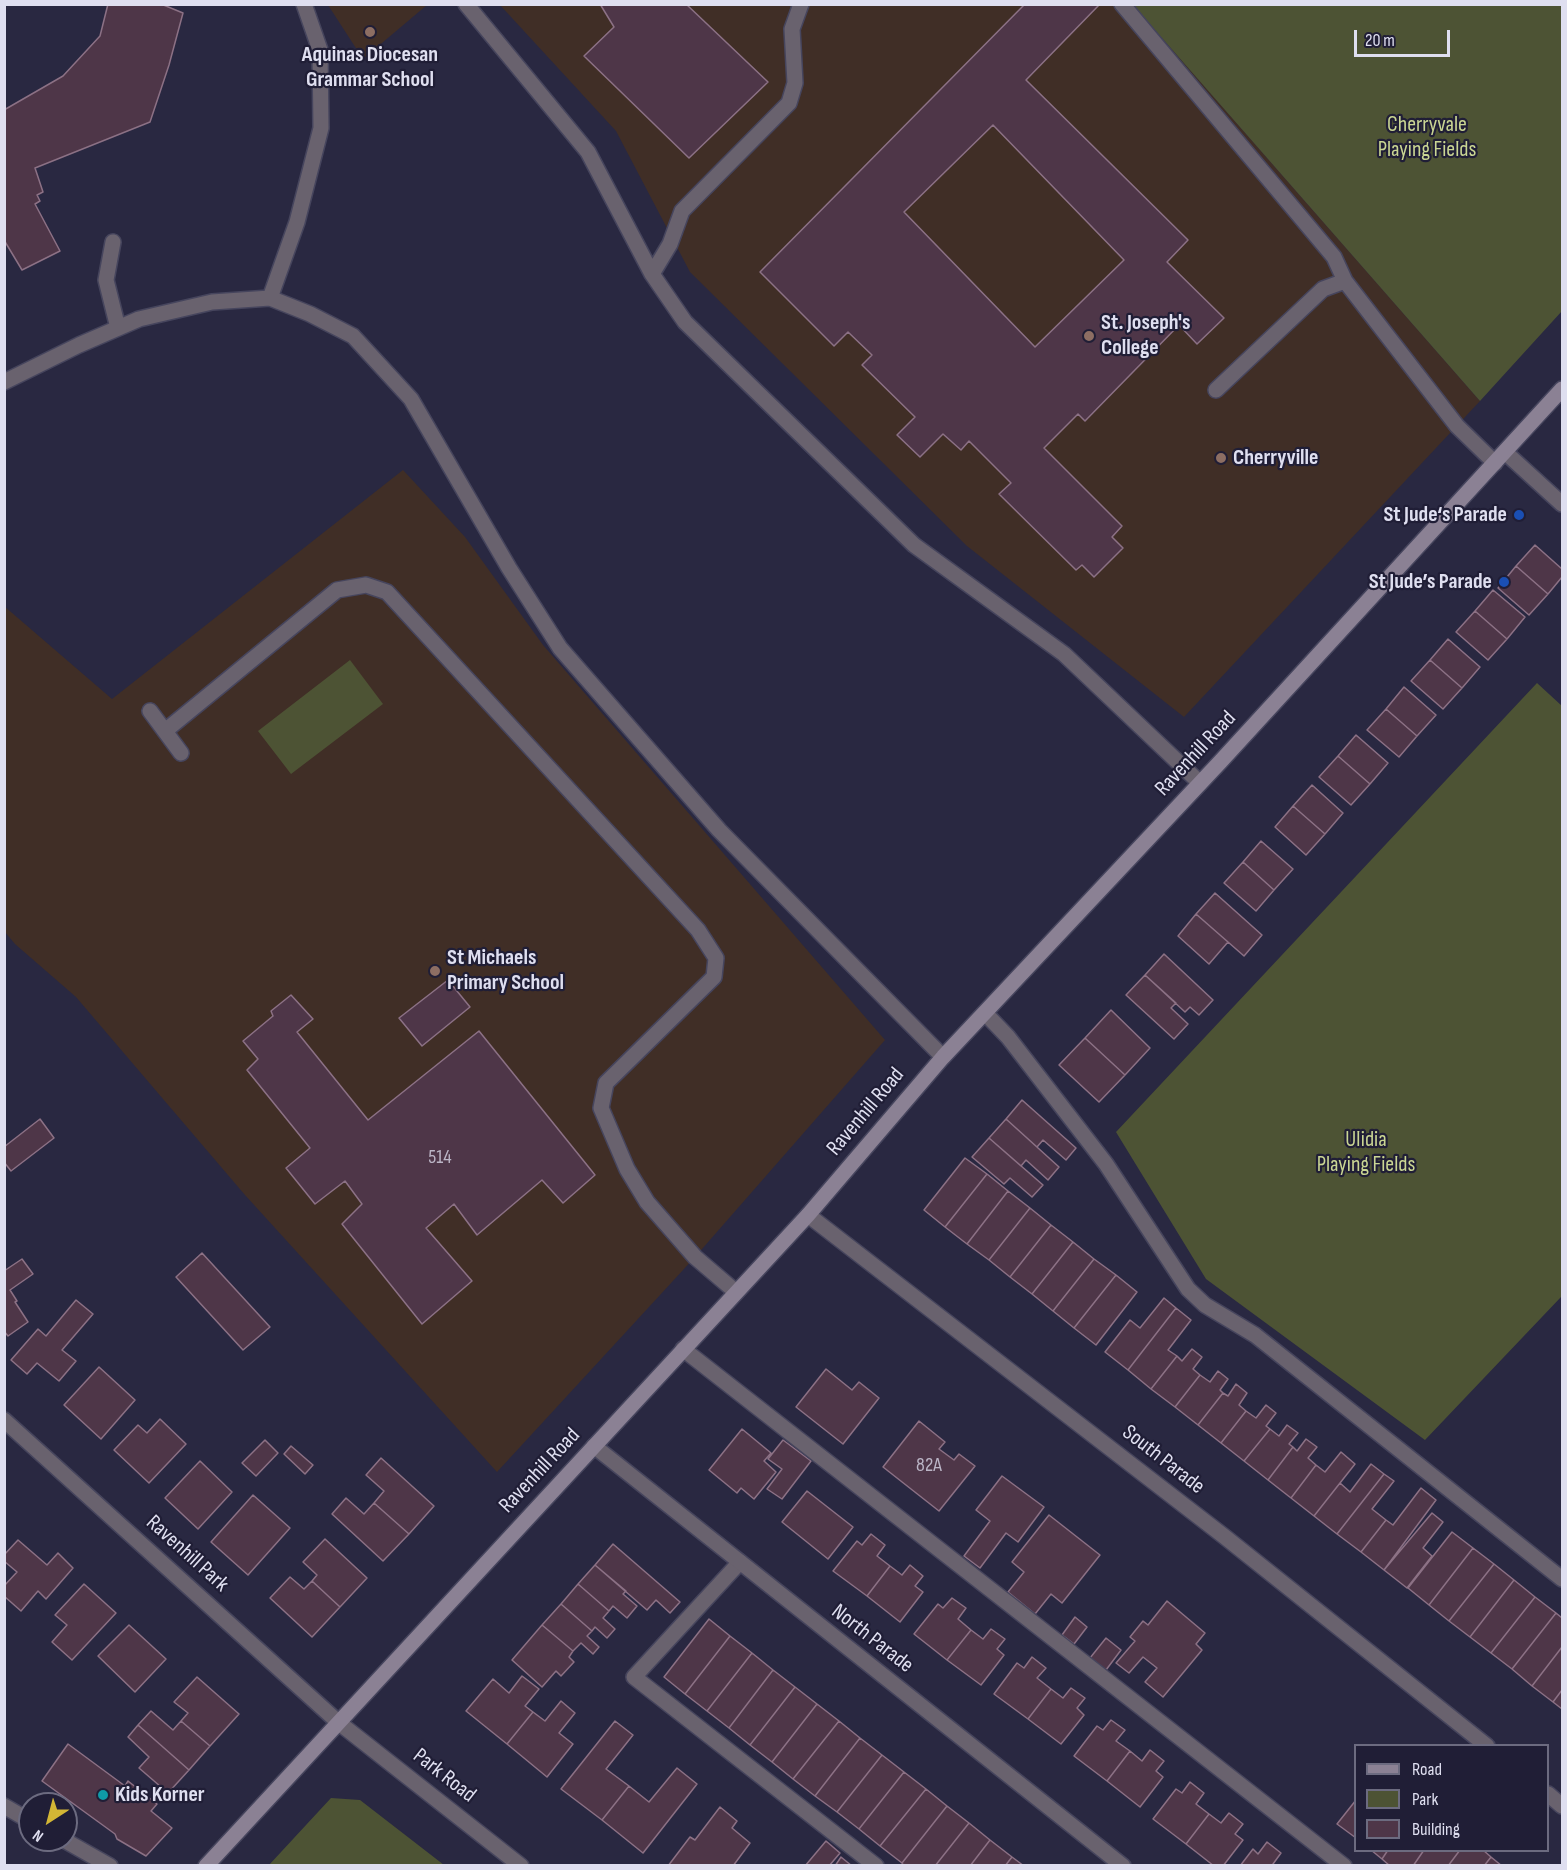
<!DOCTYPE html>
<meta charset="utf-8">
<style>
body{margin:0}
#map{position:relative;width:1567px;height:1870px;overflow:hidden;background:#292841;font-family:"Sofia Sans Condensed",sans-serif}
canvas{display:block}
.frame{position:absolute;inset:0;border:6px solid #dfdff0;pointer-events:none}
.legend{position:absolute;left:1354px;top:1744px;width:195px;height:108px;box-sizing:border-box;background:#201e36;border:2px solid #6c6b80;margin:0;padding:8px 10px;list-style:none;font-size:18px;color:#dfdff0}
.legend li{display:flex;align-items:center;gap:12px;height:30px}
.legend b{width:30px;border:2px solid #6c6b80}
.north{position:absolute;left:18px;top:1792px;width:60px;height:60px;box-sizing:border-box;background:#201e36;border:2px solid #6c6b80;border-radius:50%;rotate:216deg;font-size:16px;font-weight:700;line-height:24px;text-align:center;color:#dfdff0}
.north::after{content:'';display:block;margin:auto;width:21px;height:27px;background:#d3b635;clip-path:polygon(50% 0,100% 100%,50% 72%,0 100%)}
.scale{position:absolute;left:1354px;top:30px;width:96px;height:27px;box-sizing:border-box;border:3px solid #dfdff0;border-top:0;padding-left:8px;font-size:18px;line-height:21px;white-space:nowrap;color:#dfdff0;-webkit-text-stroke:4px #201e36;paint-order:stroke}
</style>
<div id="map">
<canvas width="1567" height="1870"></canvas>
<div class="frame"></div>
<ul class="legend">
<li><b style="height:8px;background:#8b8194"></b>Road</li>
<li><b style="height:16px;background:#4d5334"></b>Park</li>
<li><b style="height:16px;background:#4e3648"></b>Building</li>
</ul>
<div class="north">N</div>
<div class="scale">20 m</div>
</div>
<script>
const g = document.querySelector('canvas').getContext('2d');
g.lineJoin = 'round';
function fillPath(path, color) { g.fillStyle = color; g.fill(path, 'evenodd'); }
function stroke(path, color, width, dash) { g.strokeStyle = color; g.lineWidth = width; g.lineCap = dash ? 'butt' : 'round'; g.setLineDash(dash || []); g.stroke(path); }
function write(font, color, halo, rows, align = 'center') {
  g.font = font + ' "Sofia Sans Condensed",sans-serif'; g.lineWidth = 4.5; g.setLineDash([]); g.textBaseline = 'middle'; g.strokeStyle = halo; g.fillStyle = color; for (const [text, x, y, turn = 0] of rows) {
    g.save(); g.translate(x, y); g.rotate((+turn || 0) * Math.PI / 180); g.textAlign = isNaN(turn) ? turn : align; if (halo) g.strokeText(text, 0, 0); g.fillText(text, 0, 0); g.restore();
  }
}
fillPath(new Path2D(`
 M328 5H427L363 59Z
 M500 5H1133L1480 401 1184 717 967 546 690 272 616 131Z
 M403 470 465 537 543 645 885 1040 695 1257 497 1472 245 1195 76 997 15 944 5 932 4 606 112 699Z`), '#402e26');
fillPath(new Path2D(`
 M1133 5H1562V311L1480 401Z
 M350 660 383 704 291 774 258 731Z
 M1537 683 1562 706V1298L1561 1297 1425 1440 1206 1279 1116 1132Z
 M331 1798 360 1800 444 1865H269Z`), '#4d5334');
const building = new Path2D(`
 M108 4H161L183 13 169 65 150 122 35 168 43 192 37 195 40 201 35 204 60 251 22 270 4 240V110L63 76 100 36Z
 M600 4H686L768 82 689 158 584 56 614 27Z
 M1025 4H1100L1026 80 1188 240 1167 262 1224 318 1197 344 1179 325 1085 421 1078 414 1044 448 1122 526 1112 537 1123 548 1094 577 1082 565 1076 570 999 494 1011 483 969 441 961 450 943 434 920 457 897 435 915 417 862 365 872 355 848 332 834 346 760 272ZM993 125 1124 260 1035 347 904 212Z
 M1535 545 1562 569V577L1548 594 1516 566Z
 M1516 566 1548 594 1529 615 1498 588Z
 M1493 590 1525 617 1507 639 1475 611Z
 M1475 611 1507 639 1488 660 1456 632Z
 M1448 639 1480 667 1462 688 1430 660Z
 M1430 660 1462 688 1443 709 1411 681Z
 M1404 687 1436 715 1417 736 1386 709Z
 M1386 709 1417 736 1399 757 1367 730Z
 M1356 735 1388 763 1370 784 1338 756Z
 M1338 756 1370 784 1351 805 1319 777Z
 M1312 785 1343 813 1325 834 1293 806Z
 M1293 806 1325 834 1306 855 1275 827Z
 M1261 841 1293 869 1274 890 1243 862Z
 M1243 862 1274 890 1256 911 1224 883Z
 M1215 893 1262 935 1244 956 1196 914Z
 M1196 914 1228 942 1209 964 1178 936Z
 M1164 954 1213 1000 1199 1015 1190 1007 1185 1012 1145 975Z
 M1145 975 1176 1003 1171 1008 1188 1024 1174 1039 1126 995Z
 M448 980 470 1007 422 1046 399 1018Z
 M291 995 313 1019 297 1032 368 1120 479 1031 595 1175 563 1203 542 1180 477 1235 454 1204 426 1228 472 1281 422 1324 342 1224 362 1204 345 1181 315 1204 286 1168 310 1148 247 1070 258 1059 243 1041 273 1016 271 1011Z
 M1111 1010 1150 1048 1125 1075 1085 1038Z
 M1085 1038 1125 1075 1099 1102 1059 1065Z
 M1022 1100 1076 1148 1066 1160 1043 1140 1037 1147 1006 1119Z
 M40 1119 54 1138 11 1171 4 1162V1147Z
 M1006 1119 1059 1167 1048 1180 1026 1160 1021 1166 989 1138Z
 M989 1138 1043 1185 1032 1197 1010 1178 1004 1184 972 1157Z
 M965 1158 987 1174 945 1227 924 1210Z
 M987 1174 1008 1191 967 1244 945 1227Z
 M1008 1191 1030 1208 989 1260 967 1244Z
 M1030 1208 1051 1225 1010 1277 989 1260Z
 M1051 1225 1073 1242 1032 1294 1010 1277Z
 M1073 1242 1094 1259 1053 1311 1032 1294Z
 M202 1253 270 1327 243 1350 176 1277Z
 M22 1259 33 1274 10 1290 17 1301 15 1302 28 1322 8 1336 4 1331V1271Z
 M1094 1259 1116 1275 1074 1328 1053 1311Z
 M1116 1275 1137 1292 1096 1345 1074 1328Z
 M1164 1298 1176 1308 1128 1370 1105 1352 1130 1320 1140 1328Z
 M76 1300 93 1314 62 1350 76 1361 59 1381 37 1363 27 1374 11 1360 38 1329 46 1336Z
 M1176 1308 1191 1320 1168 1350 1177 1356 1151 1389 1128 1370Z
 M1192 1349 1202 1357 1193 1369 1200 1375 1175 1407 1151 1389 1177 1356 1182 1361Z
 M99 1367 135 1400 101 1439 64 1405Z
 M826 1369 852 1390 859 1382 879 1398 843 1444 796 1407Z
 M1218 1371 1228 1379 1220 1390 1223 1393 1198 1425 1175 1407 1200 1375 1210 1382Z
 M1236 1384 1247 1393 1239 1405 1246 1411 1221 1443 1198 1425 1223 1393 1228 1396Z
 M1266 1405 1276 1413 1266 1426 1270 1429 1244 1461 1221 1443 1246 1411 1256 1418Z
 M160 1419 186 1444 149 1483 114 1450 138 1425 147 1433Z
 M919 1421 945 1442 939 1449 954 1460 959 1454 975 1466 939 1511 883 1467Z
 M1287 1425 1298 1433 1289 1444 1293 1447 1268 1480 1244 1461 1270 1429 1279 1436Z
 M742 1429 771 1453 764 1461 776 1472 754 1499 741 1488 737 1493 709 1470Z
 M1306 1439 1317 1447 1308 1458 1316 1465 1291 1498 1268 1480 1293 1447 1297 1451Z
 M265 1440 278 1453 256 1476 242 1463Z
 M783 1440 811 1461 782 1499 767 1489 782 1469 768 1459Z
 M291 1446 313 1465 305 1474 284 1454Z
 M1341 1452 1355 1464 1314 1516 1291 1498 1316 1465 1325 1472Z
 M381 1458 434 1506 409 1534 374 1503 384 1491 366 1475Z
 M200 1461 232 1492 198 1529 165 1498Z
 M1371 1464 1384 1474 1337 1534 1314 1516 1340 1483 1350 1492Z
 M1384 1474 1394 1481 1372 1509 1386 1520 1361 1552 1337 1534Z
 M1002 1476 1044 1507 1018 1542 1006 1533 980 1568 964 1556 990 1521 976 1510Z
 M1421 1488 1436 1500 1384 1570 1361 1552 1386 1520 1393 1525Z
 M807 1491 853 1527 828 1559 782 1522Z
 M253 1495 290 1528 248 1575 211 1542Z
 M346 1498 364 1514 374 1503 409 1534 383 1561 332 1514Z
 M1432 1513 1443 1522 1423 1548 1432 1556 1407 1588 1384 1570Z
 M1049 1515 1100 1555 1062 1603 1051 1594 1035 1614 1008 1592 1024 1572 1012 1562Z
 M1452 1532 1473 1548 1429 1605 1408 1588Z
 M871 1534 885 1545 877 1556 890 1566 867 1596 833 1571 857 1541 862 1545Z
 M325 1539 367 1578 340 1607 312 1581 317 1575 303 1562Z
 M18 1540 47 1565 58 1553 73 1568 46 1599 38 1591 21 1611 4 1596V1586L17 1572 4 1561V1555Z
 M613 1544 680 1602 670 1613 656 1600 647 1610 595 1565Z
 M1473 1548 1494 1564 1449 1621 1429 1605Z
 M1494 1564 1514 1580 1470 1637 1449 1621Z
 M595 1565 626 1591 623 1594 637 1606 627 1618 613 1606 609 1611 578 1584Z
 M910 1565 923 1576 915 1586 923 1592 900 1622 867 1596 890 1566 902 1575Z
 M290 1577 304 1589 312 1581 340 1607 312 1637 270 1598Z
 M1514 1580 1535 1597 1491 1653 1470 1637Z
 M84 1584 116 1613 72 1660 52 1642 67 1625 55 1615Z
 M578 1584 609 1611 603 1618 615 1629 607 1638 595 1627 592 1631 561 1604Z
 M1535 1597 1556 1613 1512 1669 1491 1653Z
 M952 1598 966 1608 958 1619 971 1630 947 1660 914 1634 938 1604 943 1608Z
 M1167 1601 1205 1633 1196 1644 1202 1650 1163 1697 1145 1682 1157 1668 1143 1657 1129 1673 1116 1663 1135 1641 1130 1637 1143 1621 1148 1625Z
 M561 1604 592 1631 587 1636 599 1647 593 1654 581 1643 573 1651 542 1625Z
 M1556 1613 1562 1618V1647L1532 1686 1512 1669Z
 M1075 1617 1087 1627 1074 1644 1062 1635Z
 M709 1619 730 1636 685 1694 664 1677Z
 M129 1625 166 1659 135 1692 98 1656Z
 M542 1625 573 1651 569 1657 574 1662 561 1676 556 1671 542 1687 512 1660Z
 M991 1629 1005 1639 997 1649 1004 1655 981 1685 947 1660 971 1630 983 1639Z
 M730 1636 752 1653 707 1711 685 1694Z
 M1106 1638 1121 1650 1106 1670 1090 1658Z
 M1562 1647V1690L1553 1702 1532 1686Z
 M752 1653 773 1670 729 1728 707 1711Z
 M1032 1657 1046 1668 1037 1678 1051 1689 1028 1719 994 1694 1017 1663 1024 1668Z
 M773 1670 795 1687 750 1745 729 1728Z
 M522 1676 539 1689 525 1706 533 1712 507 1744 466 1711 493 1679 509 1693Z
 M197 1677 239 1714 210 1746 181 1721 188 1713 174 1702Z
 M795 1687 817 1704 772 1762 750 1745Z
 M1071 1688 1085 1698 1077 1708 1084 1715 1061 1744 1028 1719 1051 1689 1063 1698Z
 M1562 1690V1709L1553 1702Z
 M561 1701 575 1713 559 1733 573 1744 547 1777 507 1744 533 1712 545 1721Z
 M817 1704 839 1721 793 1779 772 1762Z
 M151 1711 173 1730 181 1721 210 1746 189 1770 138 1725Z
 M1111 1720 1125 1730 1116 1741 1130 1751 1107 1781 1074 1756 1097 1726 1103 1730Z
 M615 1721 633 1735 606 1769 629 1786 602 1820 561 1789Z
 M839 1721 860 1738 815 1796 793 1779Z
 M138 1725 189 1770 168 1793 139 1768 149 1757 128 1737Z
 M860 1738 882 1755 837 1812 815 1796Z
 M68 1744 125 1786 128 1781 157 1804 151 1811 172 1828 146 1856 117 1839 115 1834 42 1781Z
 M1150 1750 1164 1761 1156 1771 1163 1777 1140 1807 1107 1781 1130 1751 1142 1761Z
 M882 1755 904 1772 859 1829 837 1812Z
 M677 1768 697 1784 643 1853 602 1820 629 1786 649 1802Z
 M904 1772 926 1789 880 1846 859 1829Z
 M1190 1782 1204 1793 1196 1804 1209 1814 1186 1844 1153 1819 1176 1789 1182 1793Z
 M926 1789 947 1806 902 1863 880 1846Z
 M1356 1800V1838L1337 1824Z
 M947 1806 969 1823 935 1866H904L902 1863Z
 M720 1807 737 1821 732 1828 750 1843 733 1866H668L690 1837 695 1840Z
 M1229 1813 1243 1824 1235 1834 1243 1840 1223 1866H1214L1186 1844 1209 1814 1221 1823Z
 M969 1823 990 1840 970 1866H935Z
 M990 1840 1012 1857 1005 1866H970Z
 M826 1841 840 1853 829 1866H805Z
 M1267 1842 1281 1853 1273 1864 1275 1866H1240L1253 1849 1258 1854Z
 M1371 1850H1388L1382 1859Z
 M1388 1850H1424L1413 1866H1390L1382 1859Z
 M1424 1850H1460L1448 1866H1413Z
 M1460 1850H1483L1491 1857 1484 1866H1448Z
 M841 1857 852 1866H835Z
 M1012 1857 1024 1866H1005Z
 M1491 1857 1502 1866H1484Z`);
fillPath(building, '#4e3648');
stroke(building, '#8c7185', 1.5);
const lane = new Path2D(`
 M466 4 588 152 652 274 685 322 914 545 1064 654 1200 783
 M1122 4 1334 257 1345 281
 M113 242 106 280 118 328
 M652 274 670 244 682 211 789 103 795 83 792 29 801 4
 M270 298 297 222 321 128 320 50 304 4
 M4 382 79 345 139 319 212 302 270 298 310 314 353 336 411 399 509 568 560 648 719 830 943 1057
 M1216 390 1323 289 1345 281 1457 426 1495 463
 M150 711 181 753
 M165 731 337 590 366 585 387 592 698 930 716 958 714 977 606 1083 601 1108 627 1169 647 1202 695 1257 736 1292
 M985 1013 1008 1037 1106 1164 1188 1289 1205 1305 1255 1335 1562 1579
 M683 1349 1344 1866
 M740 1562 634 1677 876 1866`);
const street = new Path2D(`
 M1505 452 1562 504
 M808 1215 1225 1537 1487 1746
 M4 1420 338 1722 521 1866
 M594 1446 1123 1866
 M1548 1794 1562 1806
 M4 1806 30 1821
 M64 1840 110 1866`);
const secondary = new Path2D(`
 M206 1866 808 1215 943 1057 1221 761 1562 389`);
stroke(lane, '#46455d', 18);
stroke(street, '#46455d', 18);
stroke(secondary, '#46455d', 18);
stroke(lane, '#69626e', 15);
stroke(street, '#69626e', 15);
stroke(secondary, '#8b8194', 15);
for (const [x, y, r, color] of [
 [370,32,6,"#8d6e63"],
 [1089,336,6,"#8d6e63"],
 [1221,458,6,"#8d6e63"],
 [1519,515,6,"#1a4fb4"],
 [1504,582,6,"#1a4fb4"],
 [435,971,6,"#8d6e63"],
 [103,1795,6,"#0f9aa8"]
]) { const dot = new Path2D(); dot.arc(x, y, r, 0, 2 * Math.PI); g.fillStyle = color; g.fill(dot); stroke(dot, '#201e36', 2); }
write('20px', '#bbb5c6', null, [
 ["514",440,1158],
 ["82A",929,1466]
]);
write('bold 22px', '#dfdff0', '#201e36', [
 ["Aquinas Diocesan",370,55,"center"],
 ["Grammar School",370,80,"center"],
 ["St. Joseph's",1101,323],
 ["College",1101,348],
 ["Cherryville",1233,458],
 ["St Jude‘s Parade",1507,515,"right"],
 ["St Jude’s Parade",1492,582,"right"],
 ["St Michaels",447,958],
 ["Primary School",447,983],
 ["Kids Korner",115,1795]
], 'left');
write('22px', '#cad693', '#201e36', [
 ["Cherryvale",1427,125],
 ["Playing Fields",1427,150],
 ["Ulidia",1366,1140],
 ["Playing Fields",1366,1165]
]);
write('22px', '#dfdff0', '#201e36', [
 ["Ravenhill Road",1196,754,-47],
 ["Ravenhill Road",866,1112,-50],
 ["South Parade",1163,1460,38],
 ["Ravenhill Road",540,1471,-47],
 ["Ravenhill Park",187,1554,42],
 ["North Parade",872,1639,38],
 ["Park Road",444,1776,38]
]);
</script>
